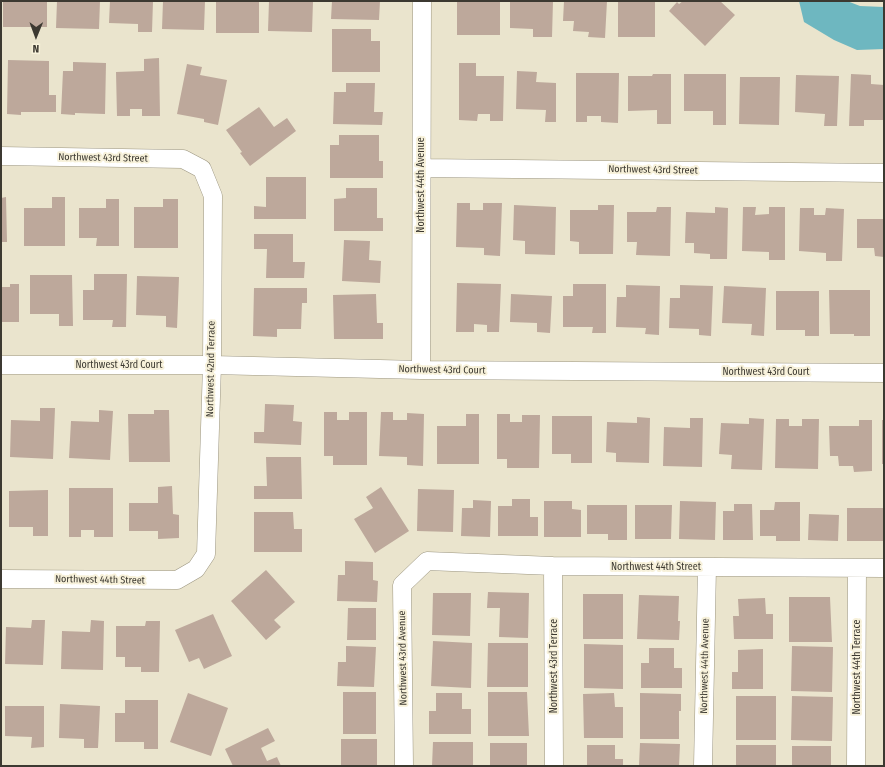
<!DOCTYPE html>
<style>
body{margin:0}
#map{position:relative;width:885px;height:767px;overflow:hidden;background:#eae4cd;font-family:"Fira Sans Condensed",sans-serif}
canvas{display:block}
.frame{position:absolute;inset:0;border:2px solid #3c3931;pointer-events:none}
.north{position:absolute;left:16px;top:16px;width:40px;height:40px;-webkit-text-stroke:3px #f7f1da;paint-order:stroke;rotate:181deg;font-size:11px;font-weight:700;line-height:16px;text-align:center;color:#3c3931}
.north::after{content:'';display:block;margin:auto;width:14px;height:18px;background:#3c3931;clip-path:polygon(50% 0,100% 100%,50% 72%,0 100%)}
</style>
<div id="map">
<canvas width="885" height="767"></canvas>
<div class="frame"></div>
<div class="north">N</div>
</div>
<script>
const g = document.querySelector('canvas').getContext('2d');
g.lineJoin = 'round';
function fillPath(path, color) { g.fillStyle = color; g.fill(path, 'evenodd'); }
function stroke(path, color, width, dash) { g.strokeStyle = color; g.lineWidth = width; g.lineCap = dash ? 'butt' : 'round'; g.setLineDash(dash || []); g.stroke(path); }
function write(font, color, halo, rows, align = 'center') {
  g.font = font + ' "Fira Sans Condensed",sans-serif'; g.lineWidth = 4; g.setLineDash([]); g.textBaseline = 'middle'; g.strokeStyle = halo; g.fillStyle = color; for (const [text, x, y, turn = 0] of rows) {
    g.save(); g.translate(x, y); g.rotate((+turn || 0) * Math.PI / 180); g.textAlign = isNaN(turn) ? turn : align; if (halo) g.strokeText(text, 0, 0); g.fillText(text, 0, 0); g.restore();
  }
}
fillPath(new Path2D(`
 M799 1H847L860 6 884 7V49L857 50 834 40 804 22Z`), '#6eb7c0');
fillPath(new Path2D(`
 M3 1H47V27H3Z
 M57 1H100L99 29 56 28Z
 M110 1H153L152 32H138V24L109 23Z
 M163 1H205L204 30 162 29Z
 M216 1H259V33H216Z
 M269 1H313L312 32 268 31Z
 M332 1H380L379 20 331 19Z
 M457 1H500V35H457Z
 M510 1H553L552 37H533V29L510 28Z
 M564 1H607L605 38 588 37 589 32 573 31 574 21H563Z
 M618 1H655V37H618Z
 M683 1H720L735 15 705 46 669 11 677 2 679 4Z
 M332 29H371V41H380V72H332Z
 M159 58 160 116H142V109H130V116H117L116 72 144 71V59Z
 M8 60 49 61V95H56V112H21V115L7 114Z
 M73 62 106 63 105 114 75 113V115L61 114 63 71H73Z
 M459 63H476V76H504L503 121H490V114H478L477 121 459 120Z
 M187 64 202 67 200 75 227 80 218 125 204 122V119L177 114Z
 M517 71 537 72 536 82 556 83V122H545L546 110 516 109Z
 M576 73H619L618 123 601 122V116H587V122H576Z
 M653 74H671V124H657V110L628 111V76H652Z
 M684 74H726V125H713V111H684Z
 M851 74 871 75V84L884 85V120H864V126H849Z
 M796 75 839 76 837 126H824L825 114 795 112Z
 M740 77H780L779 125 739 124Z
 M346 83H375L374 112H383L382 125 333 124 334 92H346Z
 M259 107 274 127 287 118 296 131 250 166 240 153 242 152 226 130Z
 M339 135H379V161H383V178H330V145H339Z
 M266 177H306V219H254V206L266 207Z
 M346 188H377V218H383V231H334V199L346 198Z
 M6 197 7 242H1V198Z
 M52 197H65V246H24V208H52Z
 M106 199H119V246H96L97 238H79V208H106Z
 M163 199H178V248H134V207H163Z
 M457 203H470V210H483V203H502L500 256 484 255V248L456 247Z
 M514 205 556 207 555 255 525 254V241L513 240Z
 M598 205H614L613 254H579V242L570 241V210H598Z
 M657 207H671L670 256 636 255 637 242H627V212H656Z
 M715 207 728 208 727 259H710V254L694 253V243H685L686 212 715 213Z
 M743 207H756L755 215 769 214V207H785V260H769V252L742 251Z
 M800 208H814V215H825L826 208 844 209 842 261H826V253L799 251Z
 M857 219H884V257L875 256 874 248H857Z
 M254 234H293V262H305L304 278H266L267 249H254Z
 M344 240 370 241 369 260 381 261 380 283 342 281Z
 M94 274H127L126 327H112L113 320H83V290H94Z
 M30 275H72L73 326H59V314H30Z
 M137 276 179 277 177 328 166 327V316L136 315Z
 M457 283 501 284 499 332H487V325L474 324V332H456Z
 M10 284H19V322H1V287H10Z
 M573 284H606V333H592L593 327H563V296H573Z
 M626 285 660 286 659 335 645 334 646 328 616 327 617 297H626Z
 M680 285 713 286 711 336 699 335V329L669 328 670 298H680Z
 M724 286 766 288 764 336 751 335 752 324 722 323Z
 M254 288H307V303H302L301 329H277V337L253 336Z
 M829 290H870V336H854V334H830Z
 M776 291H819V336H805V330H776Z
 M376 294 377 323H383V339H334L333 295Z
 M511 294 552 296 550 333 537 332V323L510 322Z
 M265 404 294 405 293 421 302 422 301 445 254 443V432H264Z
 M40 408H55L53 459 10 457 11 420 40 421Z
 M99 410 113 411 110 460 69 458 71 421 99 422Z
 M154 410H169L170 462H129L128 414H154Z
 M324 412H337V420H349V412H367V465H333V456H324Z
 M381 412H393V420H407V413L424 414 423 466 407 465V457L379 456Z
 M466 414H479V464H437V426H466Z
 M497 414H510V422H522V415H540L539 468H507V459H497Z
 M552 416H592V463H571V454H552Z
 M637 417 650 418 649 463 616 462V453L606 452 607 422 637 423Z
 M690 418H703L702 467 663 466 664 427 690 428Z
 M749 418 764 419 762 470 731 469 732 455 719 454 721 423 749 424Z
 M776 419H789V426H802V419H819L818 469 775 468Z
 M859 420H872V471L854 472 853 466H839L838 456H830L829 426H859Z
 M882 420H884V464H882Z
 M266 457H301L302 499H254V486H267Z
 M172 486 173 514 179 515V538L158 539V531H129V503H158V487Z
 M381 487 409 531 375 553 354 519 373 508 366 497Z
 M69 488H113V537H94V530H81V537H69Z
 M418 489 454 490 453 532 417 531Z
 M48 490V536H33V527H9V491Z
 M512 499H530V517H538V536H498V506H512Z
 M473 500 491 501 490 537 461 536 462 508H473Z
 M544 501H572V509L581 510V537H544Z
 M680 501 716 502 715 540 679 539Z
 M775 502H800V541H776V536H760V510H774Z
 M734 504H752L753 540H723V511H734Z
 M587 505H627V540H608V534H587Z
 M635 505H672L671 539H635Z
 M847 508H884V541H847Z
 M254 512H293L294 529H302V552H254Z
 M809 514 839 515 838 541 808 540Z
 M345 561 373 562V580L378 581 377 602 337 601 338 575H345Z
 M266 570 295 602 274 620 281 627 266 640 231 601Z
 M488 592 529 593 528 638 499 637 500 608H487Z
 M433 593H471L470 636 432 635Z
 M583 594H623V639H583Z
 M639 595 679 596 678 621H680L679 640 637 639Z
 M789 597H830L832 642H789Z
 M765 598 766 614H773V639H734L733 616H739L738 599Z
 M348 608H376V640H347Z
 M213 614 232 656 204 669 199 658 189 662 175 630Z
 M32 620H45L43 665 5 664 6 627 31 628Z
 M91 620 104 621 103 670 61 669 62 631 90 632Z
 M146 621H160L159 672H141V667H125V657H116V626H145Z
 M433 641 472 643 471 688 431 686Z
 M488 643H528V687H487Z
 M584 644 623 645V689L584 688Z
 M346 646 376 647 374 687 337 686 338 662H346Z
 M792 646 833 647 832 692 791 691Z
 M649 648H674V668H682V688H641V663H649Z
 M763 649V689H732V672H738V650Z
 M343 692H376V734H343Z
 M488 692H527L529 736H488Z
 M188 693 228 708 211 756 170 742Z
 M436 693H462V709H471V734H429V711H436Z
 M614 693 615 707H623V738H584L583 694Z
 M640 693 681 694V711H679V739H640Z
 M736 696H776V740H736Z
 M792 696 833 697 832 741 791 740Z
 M125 700H158V749H144V742H115V713H125Z
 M60 704 100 706 98 748H84V739L59 738Z
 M5 706H44V747L31 748 32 737 5 736Z
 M268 728 275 741 261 748 267 761 277 757 281 766H233L225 749Z
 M341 739H377V766H341Z
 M433 742H473V766H432Z
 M490 743H527V766H490Z
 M640 743 680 744 679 766H639Z
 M587 745H615V759H623V766H587Z
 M736 745H776V766H736Z
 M792 746H831V766H792Z`), '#bda89b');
const street = new Path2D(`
 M1 156 183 159 202 169 213 196 212 365 206 554 196 569 177 580 1 579
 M422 168 884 173
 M1 365H212L421 370 884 373
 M421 370 422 1
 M553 566 554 766
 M404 766 402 585 427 561 553 566 884 568
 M703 766 707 567
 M856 766 857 568`);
stroke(street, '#9c9681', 19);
stroke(street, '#fff', 18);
write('10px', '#3c3931', '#f7f1da', [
 ["Northwest 43rd Street",103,158,1],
 ["Northwest 43rd Street",653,170,1],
 ["Northwest 44th Avenue",421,185,-90],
 ["Northwest 43rd Court",119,365],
 ["Northwest 42nd Terrace",211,369,-89],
 ["Northwest 43rd Court",442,370,1],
 ["Northwest 43rd Court",766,372],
 ["Northwest 44th Street",656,567],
 ["Northwest 44th Street",100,580,1],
 ["Northwest 43rd Avenue",403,658,-91],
 ["Northwest 43rd Terrace",554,666,-90],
 ["Northwest 44th Avenue",705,666,-89],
 ["Northwest 44th Terrace",857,667,-90]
]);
</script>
